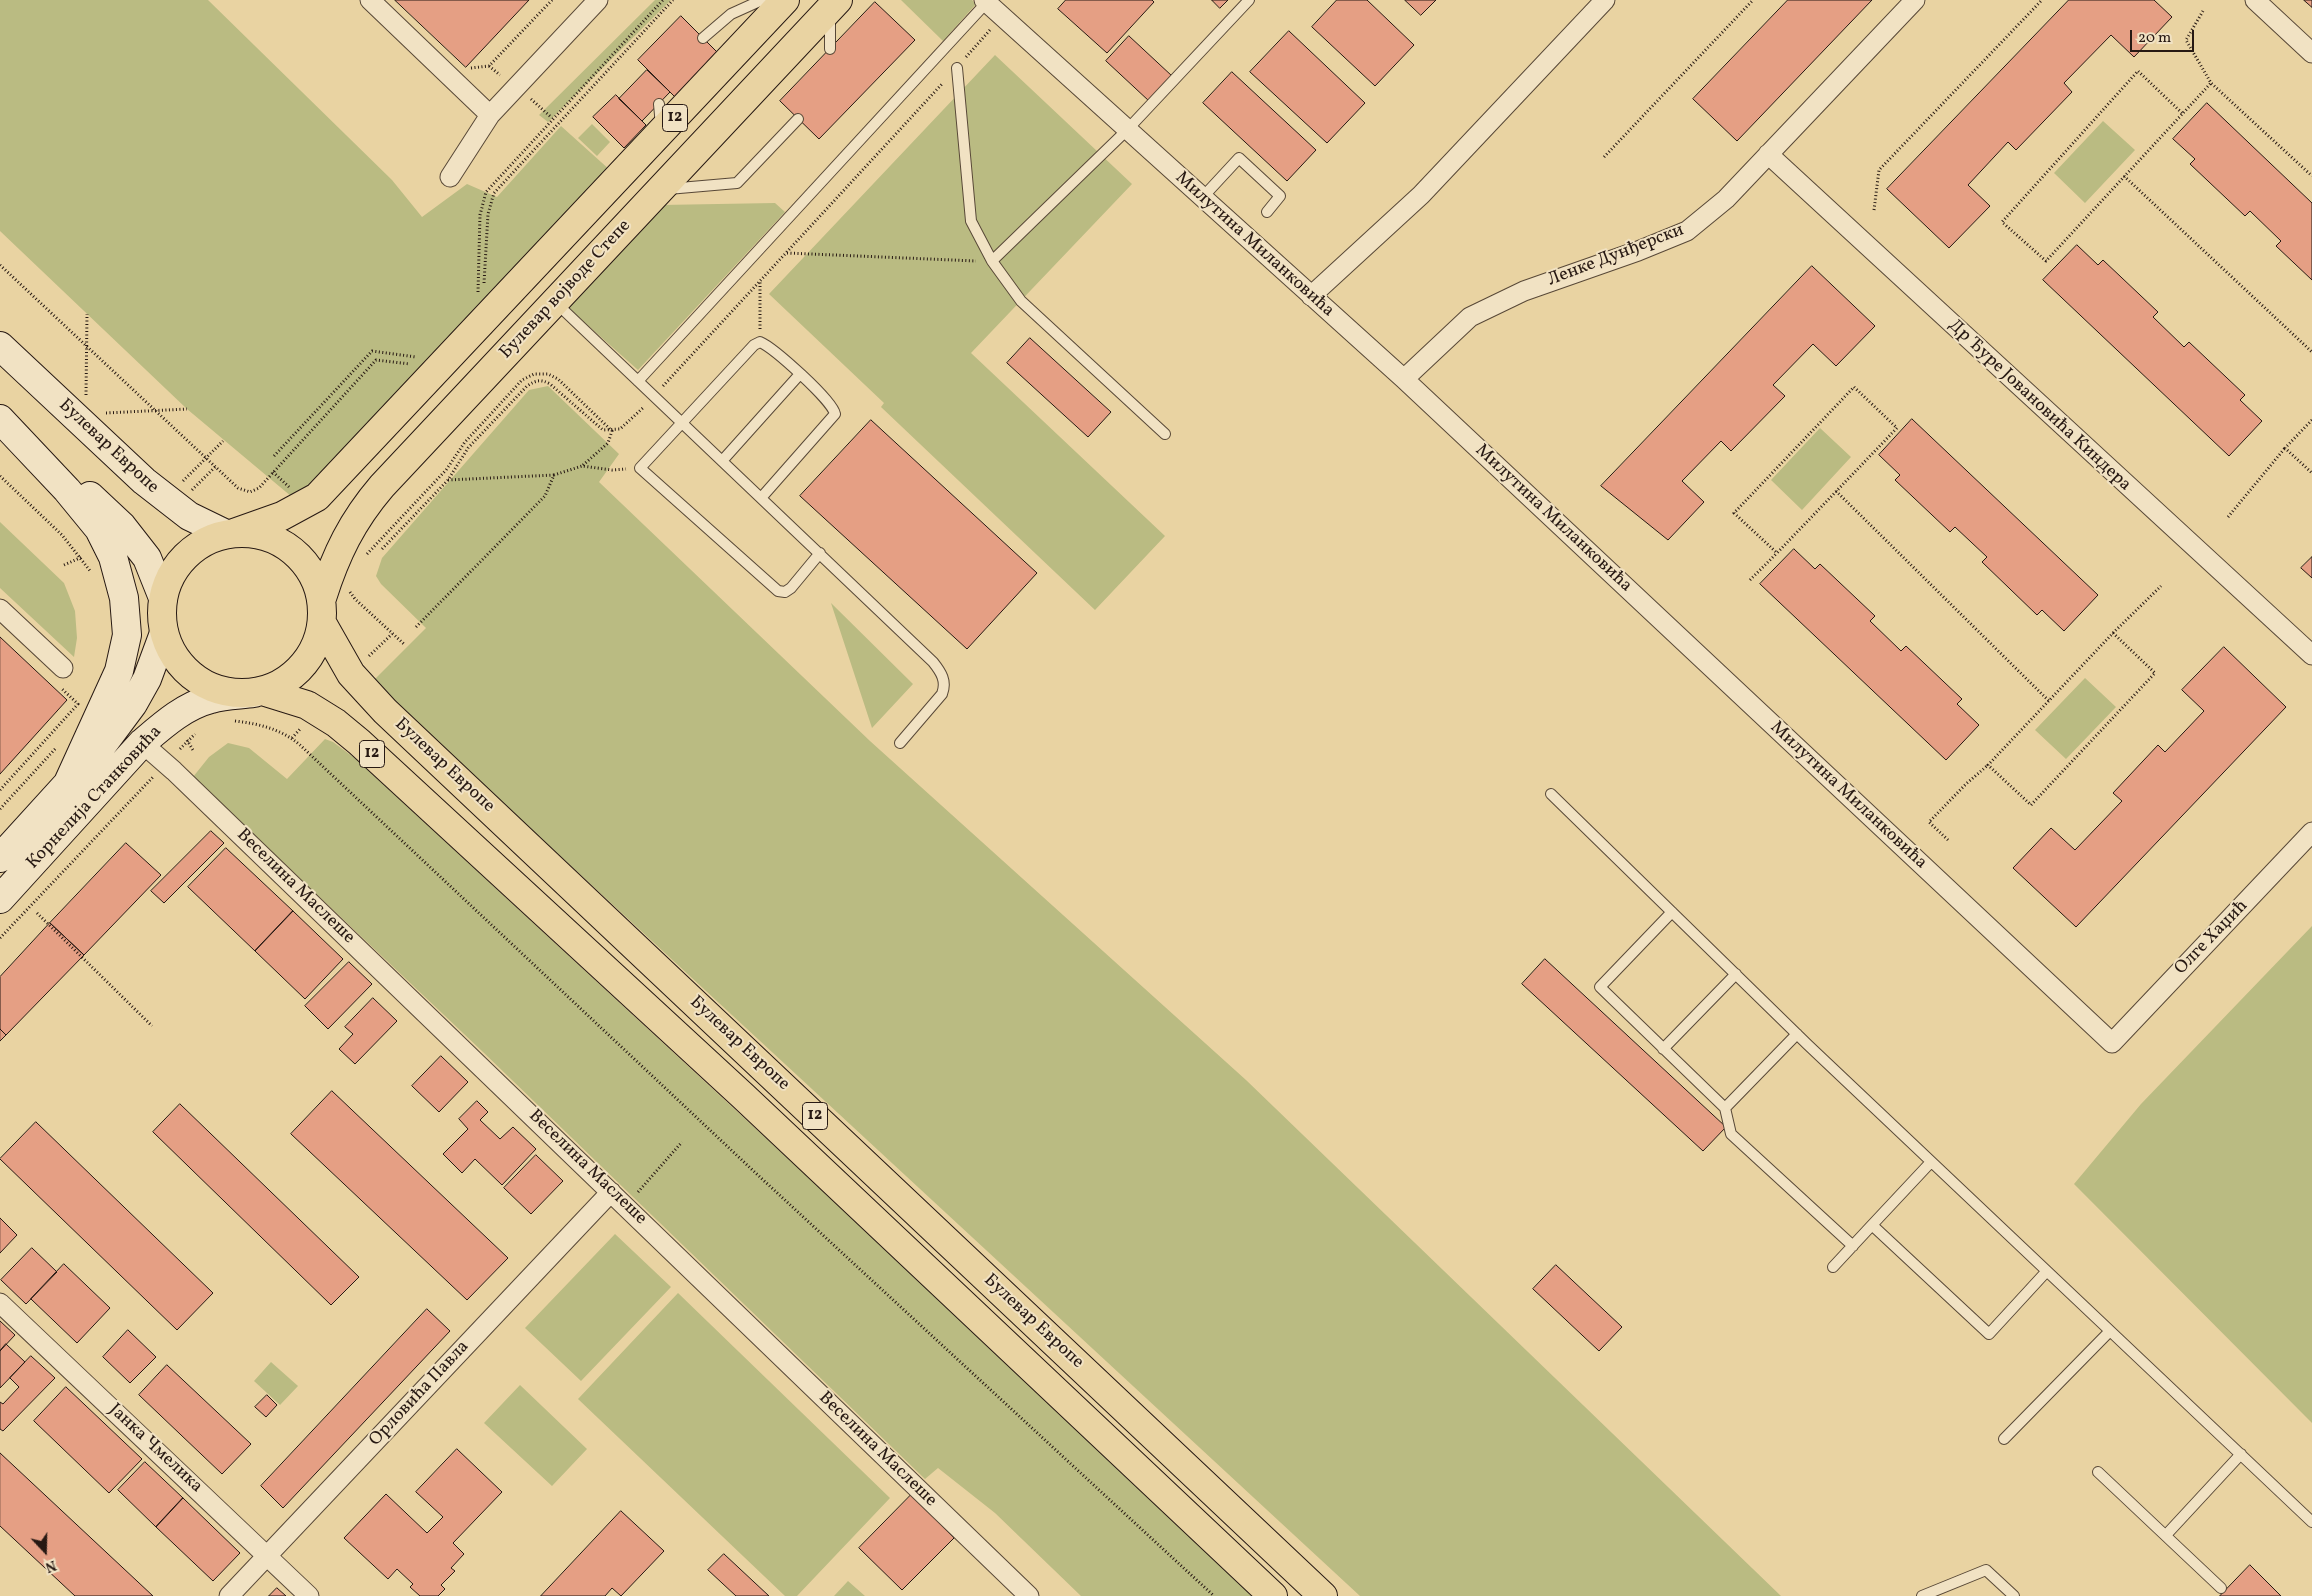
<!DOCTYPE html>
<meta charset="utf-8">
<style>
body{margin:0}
#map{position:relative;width:2312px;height:1596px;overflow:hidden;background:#e9d3a2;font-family:Vollkorn,serif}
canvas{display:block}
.north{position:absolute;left:20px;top:1526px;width:50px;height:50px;-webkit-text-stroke:4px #f1e2c3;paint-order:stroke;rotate:159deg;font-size:14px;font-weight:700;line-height:20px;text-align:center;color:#271913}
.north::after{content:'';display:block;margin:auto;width:18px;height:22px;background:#271913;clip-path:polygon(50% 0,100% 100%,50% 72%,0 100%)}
.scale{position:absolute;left:2130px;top:30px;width:64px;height:22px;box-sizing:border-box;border:2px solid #271913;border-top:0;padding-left:6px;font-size:15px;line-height:18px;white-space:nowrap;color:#271913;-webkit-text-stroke:4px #f1e2c3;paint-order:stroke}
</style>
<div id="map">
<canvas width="2312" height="1596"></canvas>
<div class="north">N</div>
<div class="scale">20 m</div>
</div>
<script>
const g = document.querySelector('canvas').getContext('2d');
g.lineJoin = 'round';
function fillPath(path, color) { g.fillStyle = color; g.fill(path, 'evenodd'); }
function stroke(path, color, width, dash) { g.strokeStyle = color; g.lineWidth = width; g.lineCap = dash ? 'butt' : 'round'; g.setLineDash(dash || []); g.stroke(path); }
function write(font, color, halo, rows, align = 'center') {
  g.font = font + ' Vollkorn,serif'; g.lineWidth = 4; g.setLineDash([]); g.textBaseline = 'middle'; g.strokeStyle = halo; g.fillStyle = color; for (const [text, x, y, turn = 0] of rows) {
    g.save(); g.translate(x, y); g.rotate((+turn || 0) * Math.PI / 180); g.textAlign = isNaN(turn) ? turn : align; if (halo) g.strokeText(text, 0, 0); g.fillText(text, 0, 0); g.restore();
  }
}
fillPath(new Path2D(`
 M0 0H208L392 180 422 217 467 184 497 197 561 126 611 171 327 474 292 497 187 409 0 231Z
 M655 0H671L548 122 539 115Z
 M901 0H972L976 4 943 41Z
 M995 55 1132 184 971 353 1165 536 1095 610 881 407 884 403 769 294Z
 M2103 121 2135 150 2085 203 2054 173Z
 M592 124 610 142 597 156 578 138Z
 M775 203 785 212 638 370 566 306 661 205Z
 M548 386 619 454 599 482 870 741 1246 1080 1781 1596H1360L372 682 426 628 381 584 376 576 382 558 529 390Z
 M1820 428 1851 457 1802 510 1771 480Z
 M0 522 64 583 75 611 77 638 74 657 0 588Z
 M831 603 913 684 872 728Z
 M2085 678 2116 707 2066 759 2035 730Z
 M325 739 333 742 356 759 1261 1596H1081L995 1513 938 1468 925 1479 483 1052 193 777 209 757 228 743 249 748 287 779Z
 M2312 926V1423L2074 1184 2141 1104Z
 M615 1234 671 1287 581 1381 525 1328Z
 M678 1293 890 1498 797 1596H785L578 1399Z
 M271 1362 298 1386 280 1405 254 1381Z
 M520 1385 587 1449 552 1486 484 1423Z
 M848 1581 865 1596H834Z`), '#babb82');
const building = new Path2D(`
 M395 0H529L466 67Z
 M1066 0H1152L1154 2 1107 53 1058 9Z
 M1212 0H1228L1220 8Z
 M1337 0H1367L1414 45 1375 86 1312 27Z
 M1405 0H1436L1421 15Z
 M1788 0H1872L1737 141 1693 99Z
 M2069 0H2154L2172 17 2134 57 2111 35 2064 83 2072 92 2016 150 2008 142 1968 185 1990 206 1949 248 1887 189Z
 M2304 0H2312V7Z
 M875 2 915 40 819 139 780 101Z
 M681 16 720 55 677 99 638 60Z
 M1289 31 1365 103 1327 143 1250 72Z
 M1129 36 1172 76 1149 101 1106 61Z
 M647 70 670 92 642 121 619 99Z
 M1232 72 1316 150 1287 181 1203 103Z
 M616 95 646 125 624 148 593 117Z
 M2207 103 2312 203V280L2276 246 2281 241 2250 211 2245 216 2190 164 2195 159 2173 139Z
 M2077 245 2098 265 2103 260 2158 312 2153 317 2184 347 2189 342 2245 395 2240 400 2262 421 2229 456 2043 280Z
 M1812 266 1875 326 1836 366 1813 344 1773 385 1785 396 1731 451 1721 441 1682 481 1704 502 1668 540 1601 486Z
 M1030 338 1111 412 1088 437 1007 363Z
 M1912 419 2098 595 2064 631 2042 610 2037 615 1982 562 1987 557 1955 527 1950 532 1895 480 1900 475 1879 455Z
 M871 420 1037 573 967 649 800 496Z
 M1794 549 1815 569 1820 564 1875 616 1870 621 1901 651 1906 646 1962 699 1957 704 1979 725 1946 760 1760 584Z
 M2312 557V578L2301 568Z
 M0 637 67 700 0 774Z
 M2224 647 2286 707 2076 927 2013 868 2051 828 2075 850 2122 801 2113 793 2158 745 2165 752 2204 711 2182 690Z
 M211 831 224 843 164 903 151 891Z
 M126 843 161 875 84 955 50 923Z
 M226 848 293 911 255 951 188 887Z
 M293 911 343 959 305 999 255 951Z
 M50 923 84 955 6 1035 0 1029V977Z
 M1545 959 1726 1127 1703 1151 1522 984Z
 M349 962 372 984 328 1029 305 1006Z
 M373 998 397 1021 355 1064 339 1049 353 1034 345 1027Z
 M0 1029 6 1035 0 1041Z
 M441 1056 468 1082 439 1112 412 1086Z
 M332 1091 508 1258 467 1300 291 1134Z
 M477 1101 488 1112 480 1120 500 1139 513 1127 536 1149 502 1185 475 1159 462 1173 443 1154 468 1129 459 1119Z
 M180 1104 359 1277 331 1305 153 1132Z
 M36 1122 213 1293 177 1330 0 1159Z
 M536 1155 563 1181 531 1214 504 1188Z
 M0 1218 17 1235 0 1253Z
 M32 1248 57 1272 26 1304 1 1280Z
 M64 1264 110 1308 77 1343 31 1299Z
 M1556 1265 1622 1327 1599 1351 1533 1289Z
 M427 1309 450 1331 283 1508 261 1486Z
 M0 1321 15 1335 0 1351Z
 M128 1330 156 1357 130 1383 103 1357Z
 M6 1344 25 1362 0 1388V1351Z
 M31 1356 55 1378 3 1431 0 1429V1402L3 1404 19 1387 10 1378Z
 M167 1365 251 1444 222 1474 139 1395Z
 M66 1387 142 1459 109 1493 34 1421Z
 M267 1395 277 1405 266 1417 255 1407Z
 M457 1449 502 1492 453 1543 464 1554 451 1568 455 1571 441 1585 445 1589 438 1596H420L410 1587 413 1584 397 1569 388 1579 344 1538 386 1494 427 1533 443 1517 416 1492Z
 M0 1453 153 1596H75L0 1526Z
 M145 1462 183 1498 156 1527 118 1490Z
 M911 1495 954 1538 902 1590 859 1548Z
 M183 1498 240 1553 213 1581 156 1527Z
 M621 1511 664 1551 621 1596 612 1588 605 1596H541Z
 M724 1554 769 1596H736L708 1570Z
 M2250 1565 2281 1596H2220Z
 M277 1588 286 1596H269Z`);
fillPath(building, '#e59f84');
stroke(building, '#271913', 1);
const service = new Path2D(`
 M830 15V49
 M703 38 731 14 762 0
 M957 68 971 221 992 261
 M659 104 661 126
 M668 189 737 183 798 119
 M1202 198 1239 158 1280 196 1267 212
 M555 302 933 662C941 672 947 681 942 694L900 743
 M638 381 987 2
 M1165 434 1021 301 992 261 1127 130 1249 0
 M722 461 800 374
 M761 498 835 414C832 400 774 348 760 342L754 345 640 468 778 591 785 592 791 588 820 553
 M1551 794 1808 1045 2312 1522
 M1672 912 1600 987 1725 1108 1797 1034
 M1663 1049 1736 974
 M1725 1108 1731 1134 1853 1246
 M1931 1162 1872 1225 1989 1334 2046 1272
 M1833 1267 1872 1225
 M2004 1439 2109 1332
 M2098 1472 2221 1588
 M2166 1535 2241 1454
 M1922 1596 1986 1570 2014 1596`);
const minor = new Path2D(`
 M370 0 490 115
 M984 0 1404 379 2112 1043 2312 832
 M2255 0 2312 53
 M1768 154 2312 655
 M450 177 490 115 598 0
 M1311 296 1421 195 1605 0
 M1404 379 1470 317 1524 291 1638 251 1687 231 1726 199 1915 0
 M0 609 63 668
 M142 743 174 771 1029 1596
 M0 1303 309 1596
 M229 1596 611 1192`);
const secondary = new Path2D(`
 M0 346 144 481 189 516 226 534
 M0 419 67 490 99 529 113 557 124 598 127 635 119 671 67 785
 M90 496 122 526 147 558 163 598
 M0 858 101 747 133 704 147 679 164 633
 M0 899 142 743C163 725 184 706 211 699 225 695 240 695 254 693`);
const primary = new Path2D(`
 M162 613a80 80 0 1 1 160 0a80 80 0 1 1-160 0Z
 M234 533 282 516 317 497 785 0
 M322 598C336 554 352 521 382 486L838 0
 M322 623 351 674 385 711 1323 1596
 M262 691 307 705 336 723 359 742 743 1096 1273 1596`);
stroke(service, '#584837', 12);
stroke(minor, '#584837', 21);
stroke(secondary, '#271913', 30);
stroke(primary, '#271913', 30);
stroke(new Path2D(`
 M2203 11 2186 40 2211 83 2312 176
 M966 57 990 30
 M489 66 500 75
 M471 68 489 66 552 0
 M531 99 552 118
 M2182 113 2138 71 2002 222 2046 261 2211 83
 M1604 157 1753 0
 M2124 176 2312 352
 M1874 210 1879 170 2042 0
 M787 253 976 261
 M0 265 238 488 250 492 259 488 376 360 410 364
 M484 283 488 214 494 193 673 0
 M478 292 480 215 486 192 663 0
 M760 329V282
 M663 386 942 84
 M1854 387 1897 428 1777 553 1734 513Z
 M86 395 87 314
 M106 413 187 409
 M2312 420 2285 448 2312 473
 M274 456 372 351 416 357
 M273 472 289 487
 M0 476 62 535 91 572
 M448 480 554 475
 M183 481 223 441
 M192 490 215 467
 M1836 491 2049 701
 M2228 517 2285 448
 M382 549 448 480 468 448 527 386C536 380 541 379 550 384L603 430 620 429 644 407
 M367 554 446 470 465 442 522 380 534 374H548L558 379 612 431 608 443 582 466
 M64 565 82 557
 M1750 580 1777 553
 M350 592 355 599 405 645
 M416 627 545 496 554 475 582 466 612 470 626 469
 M2113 633 2155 673 2031 805 1988 765Z
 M2113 633 2161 586
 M369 656 392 634
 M235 721C260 724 281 729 300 745L761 1178 1214 1596
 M292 738 301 728
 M187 740 193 750
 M180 749 195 734
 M0 790 78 704 61 688
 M0 809 56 748
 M1948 840 1929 822 1966 784 1988 765
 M37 913 152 1026
 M0 938 153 777
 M638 1192 682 1142`), '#271913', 3, [1, 2.5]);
stroke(service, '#f1e2c3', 10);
stroke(minor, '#f1e2c3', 19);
stroke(secondary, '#f1e2c3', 28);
stroke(primary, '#e9d3a2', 28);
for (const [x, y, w] of [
 [675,118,25],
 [372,754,25],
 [815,1116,25]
]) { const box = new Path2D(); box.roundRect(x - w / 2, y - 13.5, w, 27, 4); g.fillStyle = '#f1e2c3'; g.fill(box); stroke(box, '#271913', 1); }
write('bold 16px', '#271913', null, [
 ["12",675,118],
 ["12",372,754],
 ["12",815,1116]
]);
write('18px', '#271913', '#f1e2c3', [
 ["Милутина Миланковића",1254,245,42],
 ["Ленке Дунђерски",1616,256,-21],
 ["Булевар војводе Степе",566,290,-47],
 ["Др Ђуре Јовановића Киндера",2039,406,43],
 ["Булевар Европе",108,447,43],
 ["Милутина Миланковића",1553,519,43],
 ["Булевар Европе",444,766,43],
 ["Милутина Миланковића",1848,796,43],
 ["Корнелија Станковића",95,798,-47],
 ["Веселина Маслеше",295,887,44],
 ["Олге Хаџић",2212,938,-46],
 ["Булевар Европе",739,1044,43],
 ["Веселина Маслеше",587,1168,44],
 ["Булевар Европе",1033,1322,43],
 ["Орловића Павла",420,1394,-47],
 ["Јанка Чмелика",155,1449,43],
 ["Веселина Маслеше",877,1450,44]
]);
</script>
